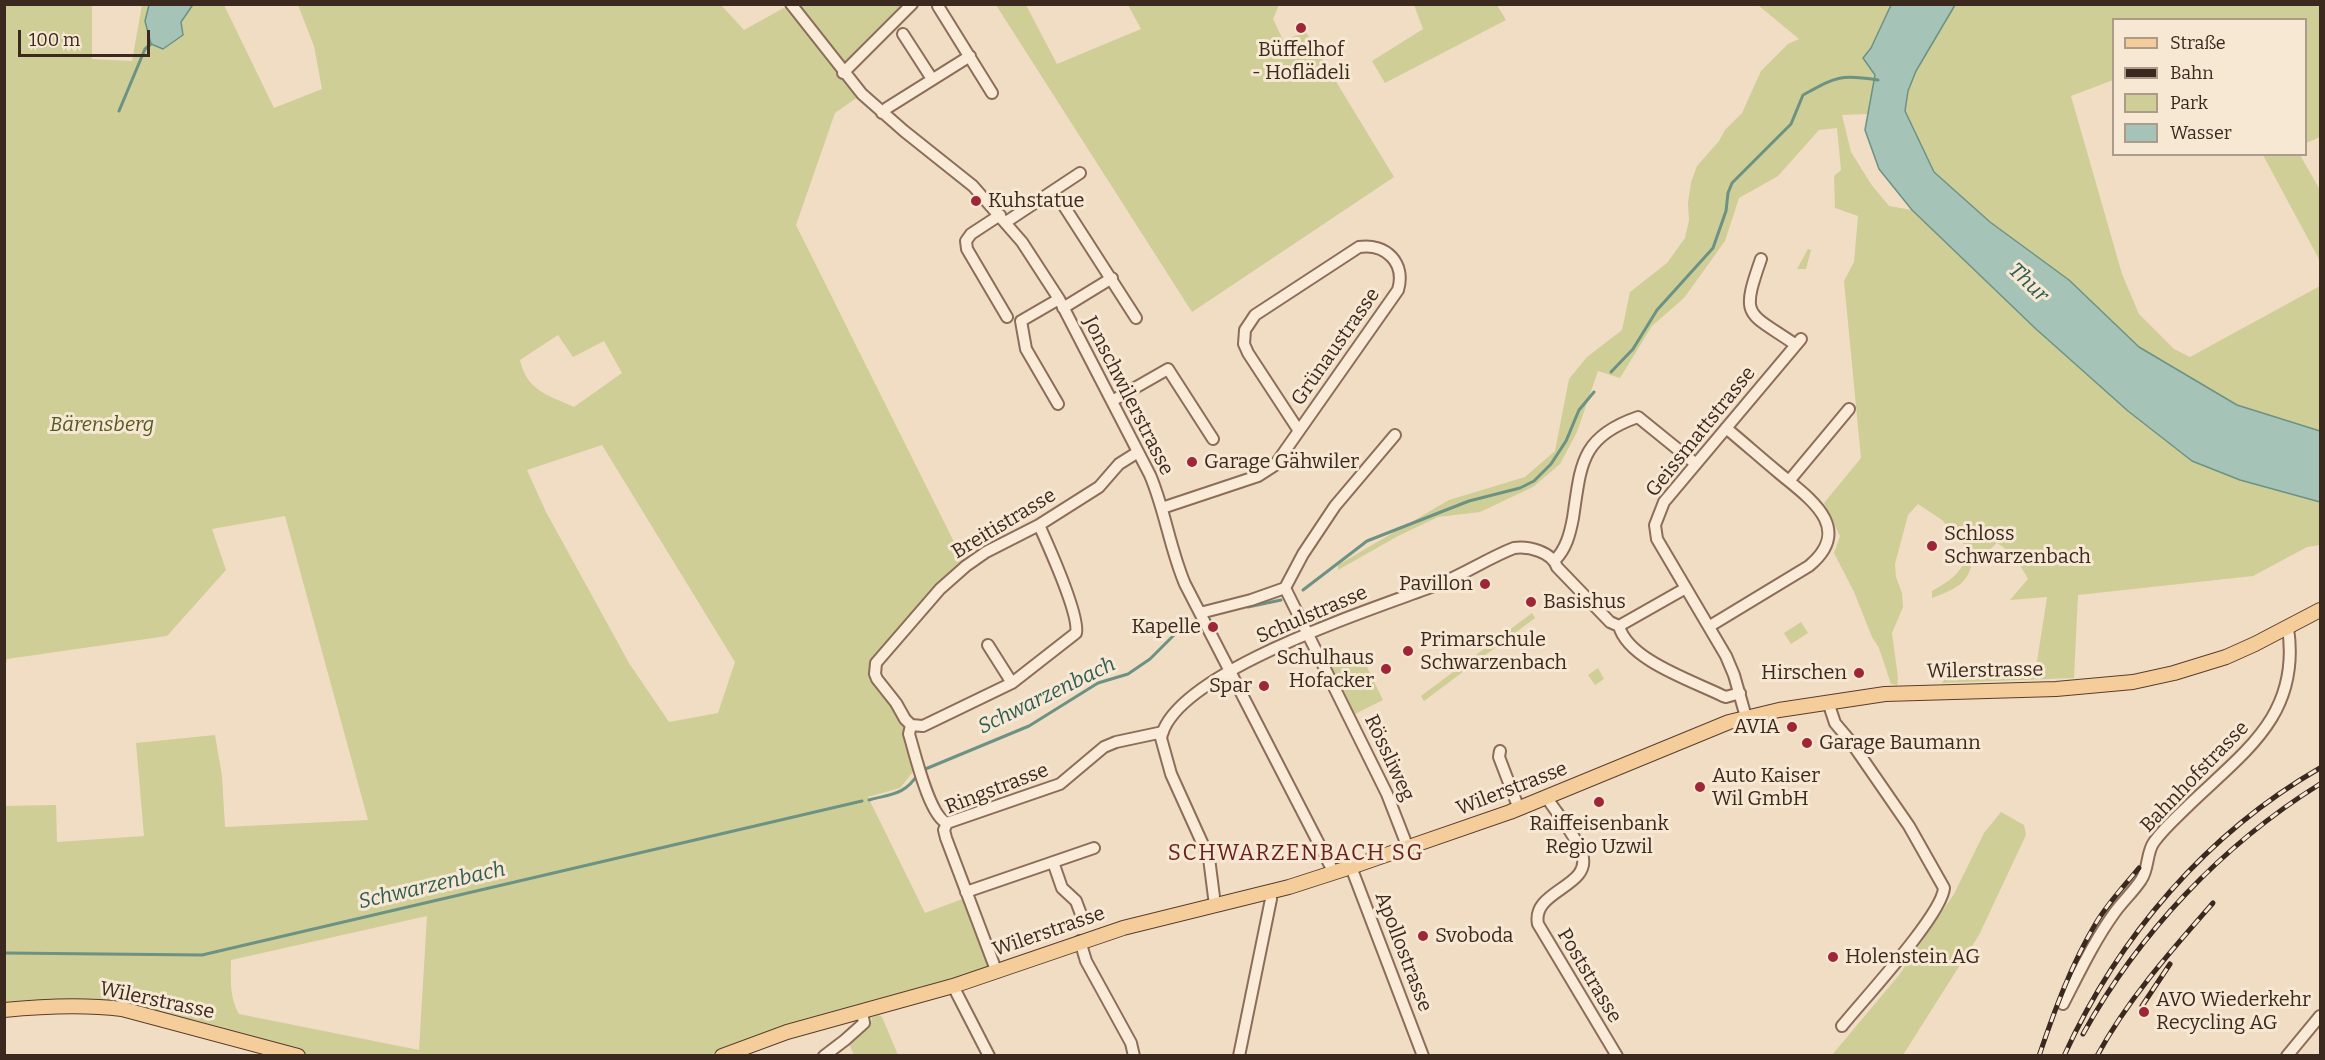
<!DOCTYPE html>
<meta charset="utf-8">
<style>
body{margin:0}
#map{position:relative;width:2325px;height:1060px;overflow:hidden;background:#f0ddc4;font-family:Bitter,serif}
canvas{display:block}
.frame{position:absolute;inset:0;border:6px solid #3b281e;pointer-events:none}
.legend{position:absolute;left:2112px;top:18px;width:195px;height:138px;box-sizing:border-box;background:#f7e8d4;border:2px solid #ac9b8b;margin:0;padding:8px 10px;list-style:none;font-size:18px;color:#3b281e}
.legend li{display:flex;align-items:center;gap:12px;height:30px}
.legend b{width:30px;border:2px solid #ac9b8b}
.scale{position:absolute;left:18px;top:30px;width:132px;height:27px;box-sizing:border-box;border:3px solid #3b281e;border-top:0;padding-left:8px;font-size:18px;line-height:21px;white-space:nowrap;color:#3b281e;-webkit-text-stroke:4px #f7e8d4;paint-order:stroke}
</style>
<div id="map">
<canvas width="2325" height="1060"></canvas>
<div class="frame"></div>
<ul class="legend">
<li><b style="height:8px;background:#f5cd9a"></b>Straße</li>
<li><b style="height:8px;background:#3b281e"></b>Bahn</li>
<li><b style="height:16px;background:#cfce97"></b>Park</li>
<li><b style="height:16px;background:#a6c3b7"></b>Wasser</li>
</ul>
<div class="scale">100 m</div>
</div>
<script>
const g = document.querySelector('canvas').getContext('2d');
g.lineJoin = 'round';
function fillPath(path, color) { g.fillStyle = color; g.fill(path, 'evenodd'); }
function stroke(path, color, width, dash) { g.strokeStyle = color; g.lineWidth = width; g.lineCap = dash ? 'butt' : 'round'; g.setLineDash(dash || []); g.stroke(path); }
function write(font, color, halo, rows, align = 'center') {
  g.font = font + ' Bitter,serif'; g.lineWidth = 6; g.setLineDash([]); g.textBaseline = 'middle'; g.strokeStyle = halo; g.fillStyle = color; for (const [text, x, y, turn = 0] of rows) {
    g.save(); g.translate(x, y); g.rotate((+turn || 0) * Math.PI / 180); g.textAlign = isNaN(turn) ? turn : align; if (halo) g.strokeText(text, 0, 0); g.fillText(text, 0, 0); g.restore();
  }
}
fillPath(new Path2D(`
 M5 5H92V59L132 61 142 5H149L145 21 148 32 181 22 192 6 190 5H224L274 108 322 89 314 46 298 5H721L744 30 789 5H912L849 68 862 94 835 113 796 225 966 566 875 668 907 728 916 768 900 788 868 797 925 913 965 898 990 963 987 968 936 985 736 1044 707 1056 298 1055 152 1016 5 1010V806L56 805 57 842 144 836 136 743 215 735 222 776 225 827 368 820 285 516 212 529 226 570 167 636 7 659 5 668ZM558 335 573 357 604 341 622 373 574 407C548 395 527 391 520 360ZM602 445 735 662 718 713 669 722 629 663 546 512 527 470ZM427 916 419 1050 239 1014C229 997 231 979 231 960Z
 M996 5H1026L1057 64 1141 29 1128 5H1279L1273 19 1283 40 1306 32 1394 177 1192 312Z
 M1414 5H1497L1506 20 1385 83 1372 61 1423 29Z
 M1758 5H1891L1871 48 1863 58 1875 75 1868 114 1842 115 1851 152 1871 184 1889 206 1912 210 2036 329 2128 411 2192 461 2240 480 2320 502V545L2307 547 2253 576 2078 595 2074 678 1942 683 1946 677 1985 668H2036L2047 597 2010 600 2028 579C2020 564 2013 553 1997 543L1986 553 1972 554C1973 582 1956 589 1932 598V591C1950 581 1966 571 1967 548L1942 520 1918 504 1908 515 1895 564 1896 577 1902 593 1903 607 1892 633 1898 678 1897 685 1891 684 1879 648 1872 637 1854 592 1834 553 1840 536 1824 503 1861 458 1844 281 1854 262 1858 216 1835 208 1834 176 1841 170 1837 128 1819 130 1778 176 1739 198 1725 241 1684 298 1652 326 1620 378 1598 371 1577 432 1560 464 1533 487 1480 512 1438 517 1398 536 1338 570V565L1449 500 1525 477 1555 451 1569 379 1587 357 1622 330 1630 292 1667 263 1685 238 1689 220 1688 203 1691 182 1697 166 1719 141 1725 130 1742 113 1761 71 1788 44 1799 39Z
 M1955 5H2320V137L2306 143V20H2114L2113 80 2071 96 2122 274 2139 314 2174 349 2190 357 2320 286V431L2237 405 2139 347 2069 280 1990 222 1934 172 1905 111 1908 91 1916 71Z
 M2263 155H2300L2320 190V261Z
 M1808 249 1811 250 1806 269H1797Z
 M1532 613 1535 618 1424 701 1421 696Z
 M1801 622 1808 633 1791 644 1784 633Z
 M1360 653 1383 700 1355 714 1332 667Z
 M1598 668 1604 679 1595 685 1588 675Z
 M2001 812 2024 825 2026 835 1979 935 1903 1055H1832L1899 975 1954 894 1984 833Z
 M879 1015 882 1017 898 1055H854L848 1041 872 1020 871 1017Z`), '#cfce97');
const water = new Path2D(`
 M190 5 192 6 181 22 183 35 163 49 151 44 145 21 149 5Z
 M1891 5H1955L1916 71 1908 91 1905 111 1934 172 1990 222 2069 280 2139 347 2237 405 2320 431V502L2240 480 2192 461 2128 411 2036 329 1912 210 1879 169 1865 130 1875 75 1863 58 1871 48Z`);
fillPath(water, '#a6c3b7');
stroke(water, '#6c9284', 1.5);
stroke(new Path2D(`
 M119 111 145 49 151 44
 M1611 372 1633 349 1657 310 1713 248 1726 211 1728 193 1732 183 1791 124 1803 95C1836 77 1839 74 1878 80
 M1303 590 1367 541 1469 501 1520 488 1534 481 1551 464 1566 441 1579 410 1594 392
 M1248 607 1281 600
 M923 770 1029 726 1098 683 1128 674 1150 659 1179 630 1199 619
 M869 800C891 794 905 795 918 774
 M4 953 202 955 862 801`), '#6c9284', 3);
const minor = new Path2D(`
 M791 4 862 94 904 131 973 186 1022 242 1059 299 1150 475C1165 510 1170 549 1185 584L1334 873
 M938 6 992 93
 M903 34 932 79
 M843 73 912 4
 M882 113 887 108 970 56
 M1064 206 1136 318
 M1000 215 971 234 966 241 967 249 1007 317
 M1006 222 1080 173
 M1761 259C1740 319 1747 311 1796 345
 M1063 308 1112 278
 M1112 401 1168 369 1213 439
 M1058 404 1026 349 1021 321 1059 299
 M1789 481 1849 409
 M1162 508 1258 476 1275 465 1398 290C1406 263 1386 243 1359 247L1255 315 1245 330 1244 344 1248 353 1299 431
 M1555 560C1566 549 1570 534 1573 518 1581 465 1580 437 1638 417L1696 464
 M1285 588 1387 794 1408 848
 M1200 613 1251 600 1285 588 1303 554 1335 506 1395 435
 M1619 626C1628 660 1693 681 1723 696L1726 697 1740 693
 M1619 626 1686 588
 M1710 626 1809 566C1855 528 1809 498 1779 473 1761 458 1744 443 1726 428
 M988 645 1012 683
 M1828 702 1835 723 1851 742 1909 826 1944 888C1942 915 1863 1000 1842 1026
 M1746 717 1734 675 1726 656 1657 539 1655 525 1664 502 1801 339
 M911 725 923 726 1012 683 1076 633C1080 615 1048 545 1039 525
 M1500 751 1499 757 1519 809
 M1547 798C1558 815 1575 834 1582 854 1593 887 1531 890 1538 924L1617 1056
 M947 823C929 816 915 753 909 734L911 725 905 719 896 703 877 679 875 674 876 663 940 589 966 566 986 552 1039 525 1099 487 1119 464 1138 452
 M947 823 1060 784 1104 747 1116 742 1163 732
 M947 823 944 830 946 838 996 970
 M1053 862 1062 888 1076 901 1082 917
 M1351 867 1423 1056
 M966 892 1094 848
 M1215 905 1209 858 1171 774 1161 738C1174 671 1380 607 1439 584 1465 574 1488 558 1514 548 1529 546 1552 552 1557 567L1610 622 1619 626
 M1080 941 1086 961 1131 1043 1134 1056
 M953 986 989 1056
 M2063 1004C2079 973 2094 941 2115 912 2123 901 2133 892 2141 880 2149 869 2146 853 2154 842 2164 828 2177 817 2189 805 2245 751 2301 715 2288 628
 M824 1056 845 1040 864 1023 862 1012
 M1239 1056 1271 899 1270 892
 M2287 1056 2320 1016`);
const major = new Path2D(`
 M4 1010C44 1006 82 1004 122 1009L298 1056
 M722 1056 787 1032 953 986 1123 928 1289 887 1351 867 1510 812 1729 722 1779 710 1885 694 2056 689 2133 682 2174 673 2226 657 2255 644 2320 610`);
stroke(minor, '#8c6d59', 14);
stroke(major, '#5a3c2e', 16);
stroke(minor, '#faebd8', 10);
stroke(major, '#f5cd9a', 14);
const rail = new Path2D(`
 M2142 1006 2170 964
 M2083 1034C2139 933 2222 845 2320 784
 M2039 1056C2055 1009 2071 965 2096 923 2108 903 2124 886 2139 868
 M2064 1056C2118 937 2207 833 2320 768
 M2097 1056C2128 999 2170 952 2213 903`);
stroke(rail, '#3b281e', 5);
stroke(rail, '#f7e8d4', 3, [9]);
for (const [x, y, r, color] of [
 [1301,28,6,"#9e2637"],
 [976,201,6,"#9e2637"],
 [1192,462,6,"#9e2637"],
 [1932,546,6,"#9e2637"],
 [1485,584,6,"#9e2637"],
 [1531,602,6,"#9e2637"],
 [1213,627,6,"#9e2637"],
 [1408,651,6,"#9e2637"],
 [1386,669,6,"#9e2637"],
 [1859,673,6,"#9e2637"],
 [1264,686,6,"#9e2637"],
 [1792,727,6,"#9e2637"],
 [1807,743,6,"#9e2637"],
 [1700,787,6,"#9e2637"],
 [1599,802,6,"#9e2637"],
 [1423,936,6,"#9e2637"],
 [1833,957,6,"#9e2637"],
 [2144,1012,6,"#9e2637"]
]) { const dot = new Path2D(); dot.arc(x, y, r, 0, 2 * Math.PI); g.fillStyle = color; g.fill(dot); stroke(dot, '#f7e8d4', 2); }
write('20px', '#3b281e', '#f7e8d4', [
 ["Büffelhof",1301,50,"center"],
 ["- Hoflädeli",1301,73,"center"],
 ["Kuhstatue",988,201],
 ["Garage Gähwiler",1204,462],
 ["Schloss",1944,534],
 ["Schwarzenbach",1944,557],
 ["Pavillon",1473,584,"right"],
 ["Basishus",1543,602],
 ["Kapelle",1201,627,"right"],
 ["Primarschule",1420,640],
 ["Schwarzenbach",1420,663],
 ["Schulhaus",1374,658,"right"],
 ["Hofacker",1374,681,"right"],
 ["Hirschen",1847,673,"right"],
 ["Spar",1252,686,"right"],
 ["AVIA",1780,727,"right"],
 ["Garage Baumann",1819,743],
 ["Auto Kaiser",1712,776],
 ["Wil GmbH",1712,799],
 ["Raiffeisenbank",1599,824,"center"],
 ["Regio Uzwil",1599,847,"center"],
 ["Svoboda",1435,936],
 ["Holenstein AG",1845,957],
 ["AVO Wiederkehr",2156,1000],
 ["Recycling AG",2156,1023]
], 'left');
write('20px', '#3b281e', '#f7e8d4', [
 ["Grünaustrasse",1336,347,-55],
 ["Jonschwilerstrasse",1128,396,63],
 ["Geissmattstrasse",1701,432,-51],
 ["Breitistrasse",1004,524,-31],
 ["Schulstrasse",1312,615,-23],
 ["Wilerstrasse",1985,671,-1],
 ["Rössliweg",1389,758,65],
 ["Bahnhofstrasse",2195,777,-46],
 ["Ringstrasse",997,789,-21],
 ["Wilerstrasse",1512,789,-21],
 ["Wilerstrasse",1049,932,-19],
 ["Apollostrasse",1403,952,69],
 ["Poststrasse",1589,976,59],
 ["Wilerstrasse",157,1001,12]
]);
write('italic 20px', '#535923', '#f7e8d4', [
 ["Bärensberg",102,425]
]);
write('italic 21px', '#2d5c52', '#f7e8d4', [
 ["Thur",2028,283,44],
 ["Schwarzenbach",1047,696,-26],
 ["Schwarzenbach",432,886,-13]
]);
g.letterSpacing = '1.5px';
write('22px', '#6a211b', '#f7e8d4', [
 ["SCHWARZENBACH SG",1296,854]
]);
g.letterSpacing = '0px';
</script>
